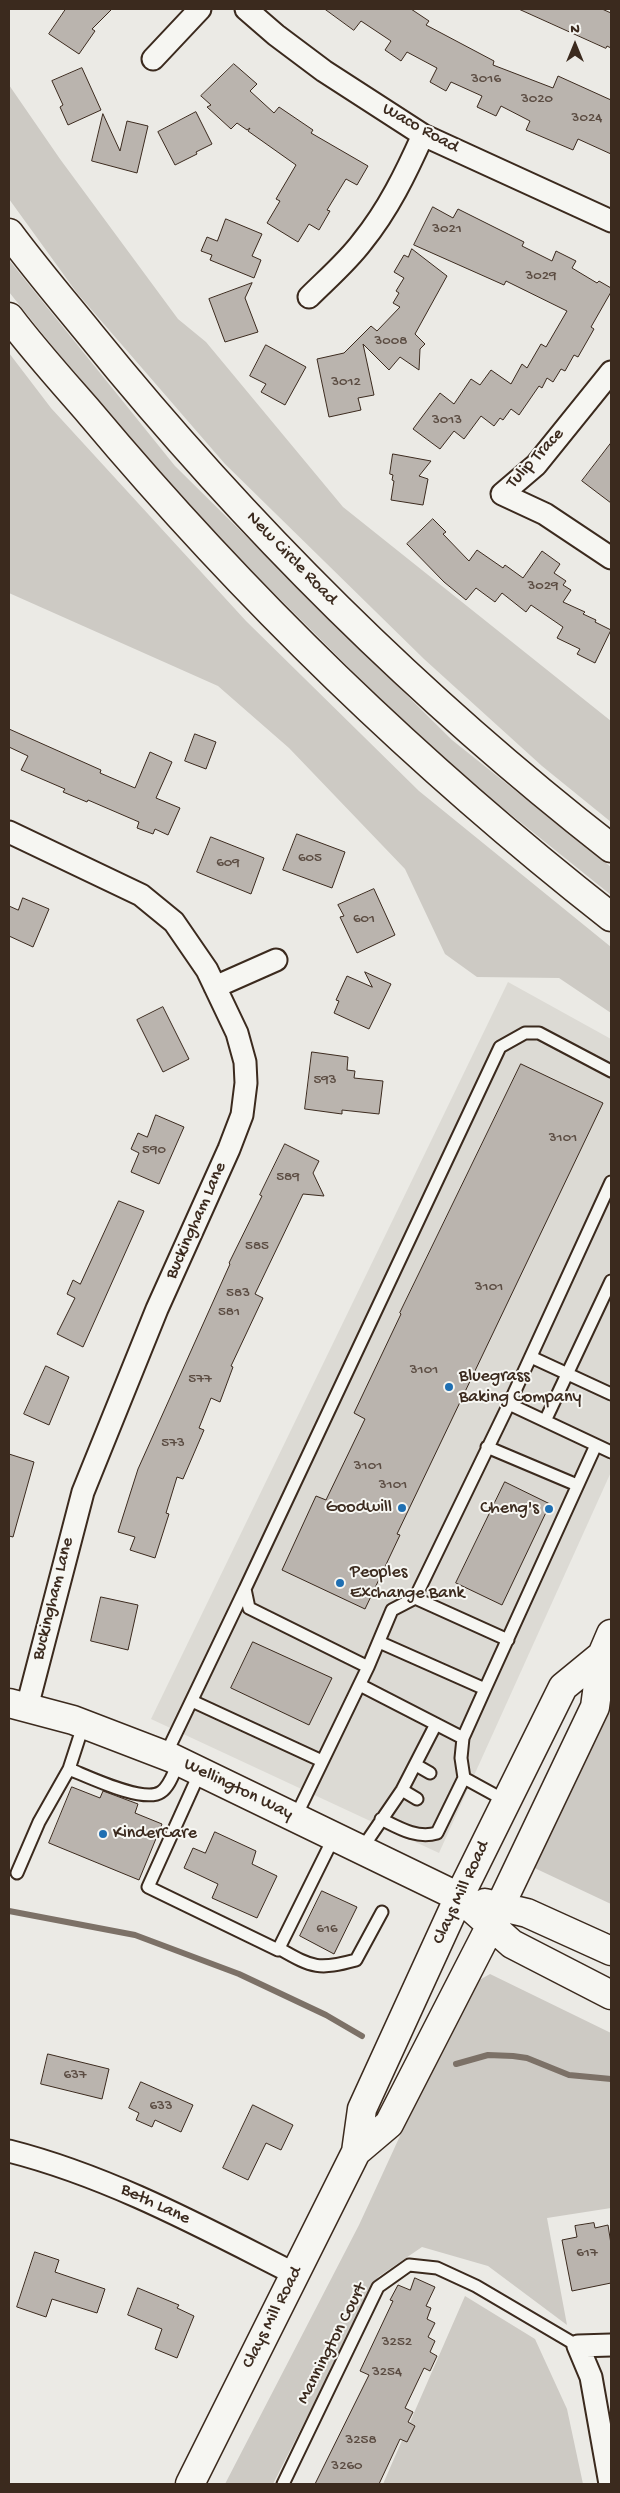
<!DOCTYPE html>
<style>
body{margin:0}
#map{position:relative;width:620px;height:2493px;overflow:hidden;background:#ebeae5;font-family:"Gochi Hand",sans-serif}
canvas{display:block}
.frame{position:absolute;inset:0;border:10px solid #3b2a1e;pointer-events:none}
.north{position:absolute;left:550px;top:20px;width:50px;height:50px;-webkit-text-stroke:4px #f6f6f2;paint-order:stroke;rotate:0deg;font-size:14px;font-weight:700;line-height:20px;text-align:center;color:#3b2a1e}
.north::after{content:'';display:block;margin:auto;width:18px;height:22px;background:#3b2a1e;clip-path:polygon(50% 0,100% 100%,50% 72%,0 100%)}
</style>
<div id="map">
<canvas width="620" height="2493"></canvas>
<div class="frame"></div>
<div class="north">N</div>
</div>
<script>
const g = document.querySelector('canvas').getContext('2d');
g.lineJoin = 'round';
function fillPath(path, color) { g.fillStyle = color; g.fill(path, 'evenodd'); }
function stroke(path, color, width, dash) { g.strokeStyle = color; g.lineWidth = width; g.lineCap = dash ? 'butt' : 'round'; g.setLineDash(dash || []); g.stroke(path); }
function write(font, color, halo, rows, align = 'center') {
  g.font = font + ' "Gochi Hand",sans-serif'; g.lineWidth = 4; g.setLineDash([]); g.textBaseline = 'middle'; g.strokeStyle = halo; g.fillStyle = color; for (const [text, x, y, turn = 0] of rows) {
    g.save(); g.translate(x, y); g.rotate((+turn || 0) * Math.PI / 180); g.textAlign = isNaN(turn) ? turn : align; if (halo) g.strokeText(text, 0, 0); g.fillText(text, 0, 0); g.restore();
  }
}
fillPath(new Path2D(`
 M508 982 611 1039V1472L439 1853 151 1719Z`), '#dcdad4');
fillPath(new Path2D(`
 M9 85 60 159 178 319 206 342 343 507 611 721V822L542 766 424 659 225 464 77 293 9 199Z
 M9 260 175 466 452 740 611 867V895L438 756 159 479 9 292Z
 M9 353 51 408 246 621 419 791 611 947V1013L559 978 477 977 445 954 405 869 289 748 218 686 9 593Z
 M611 1680V1904L526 1864Z
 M490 1974 611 2033V2208L547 2218 567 2325 488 2266 422 2247 378 2277 273 2484H225L359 2225 469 1986Z
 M465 2296 535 2339 567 2409 583 2484H383Z`), '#cdcac4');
stroke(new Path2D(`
 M9 1911 135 1935 239 1974 326 2015 362 2036
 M456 2064 488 2055 513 2056 527 2058 569 2075 611 2079`), '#7c7167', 6);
const building = new Path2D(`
 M66 9H112L92 29 95 31 79 54 49 34Z
 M325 9H411L429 21 426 25 494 61 493 65 553 88 558 76 611 100V154L578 139 573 150 526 130 530 121 501 106 496 116 477 107 482 96 451 82 446 91 430 82 437 68 407 52 401 61 385 50 391 41 361 21 354 30Z
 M519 9H602L611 13V48L607 46 606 48Z
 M234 64 257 84 250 91 274 113 279 107 313 130 311 133 368 166 357 185 346 179 327 210 330 211 319 230 309 224 298 242 267 223 280 201 276 199 296 165 248 131 250 128 247 130 237 123 231 129 207 107 211 105 201 96Z
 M82 68 101 110 68 125 60 107 63 105 52 81Z
 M196 112 212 144 196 152 197 154 175 165 158 132Z
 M103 114 120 151 127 121 148 126 137 173 92 161Z
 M433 207 453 218 458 209 524 242 522 246 552 261 556 251 576 261 572 268 597 283 599 281 611 288V292L591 327 594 329 578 357 574 355 565 371 561 369 553 382 547 378 542 388 539 386 519 415 511 409 503 420 500 418 494 426 481 416 464 439 454 431 440 449 413 429 440 393 454 404 471 379 480 385 491 370 511 384 522 364 527 368 541 344 546 347 567 311 506 281 504 285 414 245Z
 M226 219 262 234 252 256 261 260 254 278 210 260 212 255 201 251 207 237 217 241Z
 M412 249 447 276 415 334 425 344 420 349 419 370 400 357 389 370 363 344 374 395 358 398 361 410 329 417 317 359 344 353 371 326 377 331 400 307 393 303 399 293 396 291 404 278 394 272 404 255 408 257Z
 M252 283 245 298 258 332 225 342 209 299Z
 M266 345 306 367 285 405 261 392 266 384 250 376Z
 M611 443V503L582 481Z
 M393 454 431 461 419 476 428 479 423 505 391 500 394 481 392 480 393 475 390 474Z
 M433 519 446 532 443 534 469 561 477 550 503 568 505 565 523 578 542 551 560 564 554 573 566 581 563 585 571 590 563 602 585 612 583 614 596 620 595 622 611 630 595 663 577 654 580 649 557 638 563 627 531 605 526 612 502 593 495 602 476 588 466 600 444 582 407 544Z
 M9 729 101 770 100 773 135 788 150 752 172 762 156 798 180 808 168 835 155 829 153 834 137 828 139 822 88 800 87 802 63 792 65 789 21 770 28 756 9 747Z
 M195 734 216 742 206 769 185 761Z
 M297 834 345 852 332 888 283 870Z
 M211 837 264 858 251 894 197 872Z
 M374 889 395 935 357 953 340 917 344 916 338 905Z
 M23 898 49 909 33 947 9 936V906L18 910Z
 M365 972 391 984 369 1029 334 1013 339 1001 336 1000 347 976 372 987Z
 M163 1007 189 1059 163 1072 137 1020Z
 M312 1052 348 1057 347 1070 355 1071 354 1078 383 1081 379 1114 342 1110V1114L305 1109Z
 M521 1064 603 1103 397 1534 400 1535 365 1609 282 1570 316 1496 326 1500 365 1419 354 1413 401 1314 400 1313Z
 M156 1115 184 1127 159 1184 131 1172 139 1153 131 1149 138 1133 147 1137Z
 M285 1144 319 1161 313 1173 324 1196 303 1194 255 1294 263 1298 231 1366 233 1367 220 1402 211 1398 199 1428 204 1430 183 1479 177 1477 166 1513 169 1514 155 1558 130 1550 135 1537 118 1532 138 1469 230 1264 229 1263 262 1196 260 1195Z
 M119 1201 144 1211 83 1347 57 1334 75 1298 67 1294 73 1280 80 1284Z
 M46 1366 69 1377 49 1425 24 1414Z
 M9 1454 34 1462 13 1537 9 1536Z
 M505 1482 550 1504 502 1605 456 1583Z
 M101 1597 138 1605 128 1650 91 1641Z
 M253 1642 332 1678 309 1725 231 1688Z
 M72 1787 100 1798 103 1791 138 1804 135 1813 162 1824 139 1880 49 1843Z
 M215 1832 256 1851 252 1864 277 1876 257 1918 212 1898 218 1884 184 1868 193 1848 205 1853Z
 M322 1891 357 1907 334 1954 300 1936Z
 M48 2054 109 2069 102 2099 41 2084Z
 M141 2082 193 2105 181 2132 155 2120 152 2127 136 2120 139 2113 129 2108Z
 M253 2105 293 2125 281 2150 266 2143 248 2180 223 2168Z
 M594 2223 595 2228 608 2225 611 2244V2283L572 2291 562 2240 577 2237 575 2226Z
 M35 2252 59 2260 55 2272 105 2289 97 2313 52 2299 46 2317 17 2307Z
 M415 2278 435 2287 426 2306 431 2308 427 2319 435 2323 428 2337 435 2341 430 2352 437 2356 430 2371 424 2368 405 2408 413 2412 408 2422 415 2426 407 2442 400 2439 379 2484H315L369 2375 360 2371 393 2301 390 2300 398 2285 410 2290Z
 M138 2288 179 2305 177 2308 194 2316 177 2358 155 2349 162 2329 128 2315Z`);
fillPath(building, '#bab4ae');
stroke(building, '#3b2a1e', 1);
const service = new Path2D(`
 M611 1071 539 1033H525L500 1047 245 1589 249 1608 368 1667 392 1610 415 1598 509 1404 611 1182
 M531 1357 611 1394
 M509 1404 611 1452
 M545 1421 611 1281
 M487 1447 577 1485
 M415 1598 508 1640
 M379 1642 485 1689 596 1445
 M360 1685 463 1738 485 1689
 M192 1701 322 1761
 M84 1723 69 1769C87 1776 144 1804 161 1792 170 1786 174 1771 179 1762
 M463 1738 461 1758 464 1778 506 1801
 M165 1756 245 1589
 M416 1765 430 1773
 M200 1772 148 1887 278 1950 334 1837
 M402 1790 417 1799
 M295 1818 368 1667
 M381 1819C399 1828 417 1839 437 1833L464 1778
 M361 1850 402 1790 436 1724
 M17 1873 39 1822 69 1769
 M278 1950 280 1949C313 1968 319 1970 356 1960L382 1912
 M283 2484 378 2287 409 2265 437 2268 476 2286 578 2346`);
const minor = new Path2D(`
 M246 9 276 35 324 71 423 135 611 221
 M153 59 200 9
 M309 297C327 279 347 262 362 242 388 210 406 173 423 135
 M611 372 536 465 502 494 545 514 611 558
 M9 832 141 895 174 922 207 970 237 1033 245 1062 246 1083 242 1115 229 1149 157 1309 83 1492 27 1707
 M215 987 276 960
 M9 2151C111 2177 202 2227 295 2274
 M610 2484 591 2377 578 2346 611 2345`);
const tertiary = new Path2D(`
 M9 1703 73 1720 172 1758 459 1897`);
const secondary = new Path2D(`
 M459 1897 512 1944 611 1995
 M485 1903 527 1913 611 1951
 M356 2152 389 2124 491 1925 595 1707 602 1655 611 1634
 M190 2484 356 2152 362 2109 459 1897 563 1687 602 1655`);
const motorway = new Path2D(`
 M9 233C35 268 63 301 90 334 244 524 419 698 611 848
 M9 317C34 350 62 381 89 412 245 598 420 767 611 917`);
stroke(service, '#3b2a1e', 15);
stroke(minor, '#3b2a1e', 25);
stroke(tertiary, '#3b2a1e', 31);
stroke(secondary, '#3b2a1e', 31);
stroke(motorway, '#3b2a1e', 31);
stroke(service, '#f6f6f2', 11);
stroke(minor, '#f6f6f2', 21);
stroke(tertiary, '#f6f6f2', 28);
stroke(secondary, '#f6f6f2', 28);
stroke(motorway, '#f6f6f2', 28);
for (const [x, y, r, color] of [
 [449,1387,5,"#1f6fb2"],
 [402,1508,5,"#1f6fb2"],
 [549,1509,5,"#1f6fb2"],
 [340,1583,5,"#1f6fb2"],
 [103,1834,5,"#1f6fb2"]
]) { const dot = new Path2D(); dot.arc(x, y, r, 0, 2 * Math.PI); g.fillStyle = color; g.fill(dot); stroke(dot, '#f6f6f2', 2); }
write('15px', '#5b4c42', null, [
 ["3016",486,80],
 ["3020",537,100],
 ["3024",587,119],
 ["3021",447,230],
 ["3029",541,277],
 ["3008",391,342],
 ["3012",346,383],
 ["3013",447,421],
 ["3029",543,587],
 ["605",310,859],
 ["609",228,864],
 ["601",364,920],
 ["593",325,1081],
 ["3101",563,1139],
 ["590",154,1151],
 ["589",288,1178],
 ["585",257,1247],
 ["3101",489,1288],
 ["583",238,1294],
 ["581",229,1313],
 ["3101",424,1371],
 ["577",200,1380],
 ["573",173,1444],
 ["3101",368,1467],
 ["3101",393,1486],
 ["616",327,1930],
 ["637",75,2076],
 ["633",161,2107],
 ["617",587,2254],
 ["3252",397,2343],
 ["3254",387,2373],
 ["3258",361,2441],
 ["3260",347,2467]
]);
write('18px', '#3b2a1e', '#f6f6f2', [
 ["Waco Road",420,129,29],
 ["Tulip Trace",536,459,-47],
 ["New Circle Road",291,559,46],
 ["Buckingham Lane",197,1221,-66],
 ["Buckingham Lane",54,1599,-76],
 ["Wellington Way",238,1790,26],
 ["Clays Mill Road",462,1893,-65],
 ["Beth Lane",155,2205,25],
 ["Clays Mill Road",273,2318,-63],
 ["Mannington Court",333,2344,-63]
]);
write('18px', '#3b2a1e', '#f6f6f2', [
 ["Bluegrass",459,1377],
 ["Baking Company",459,1398],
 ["Goodwill",392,1508,"right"],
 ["Cheng's",539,1509,"right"],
 ["Peoples",350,1573],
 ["Exchange Bank",350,1594],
 ["KinderCare",113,1834]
], 'left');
</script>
